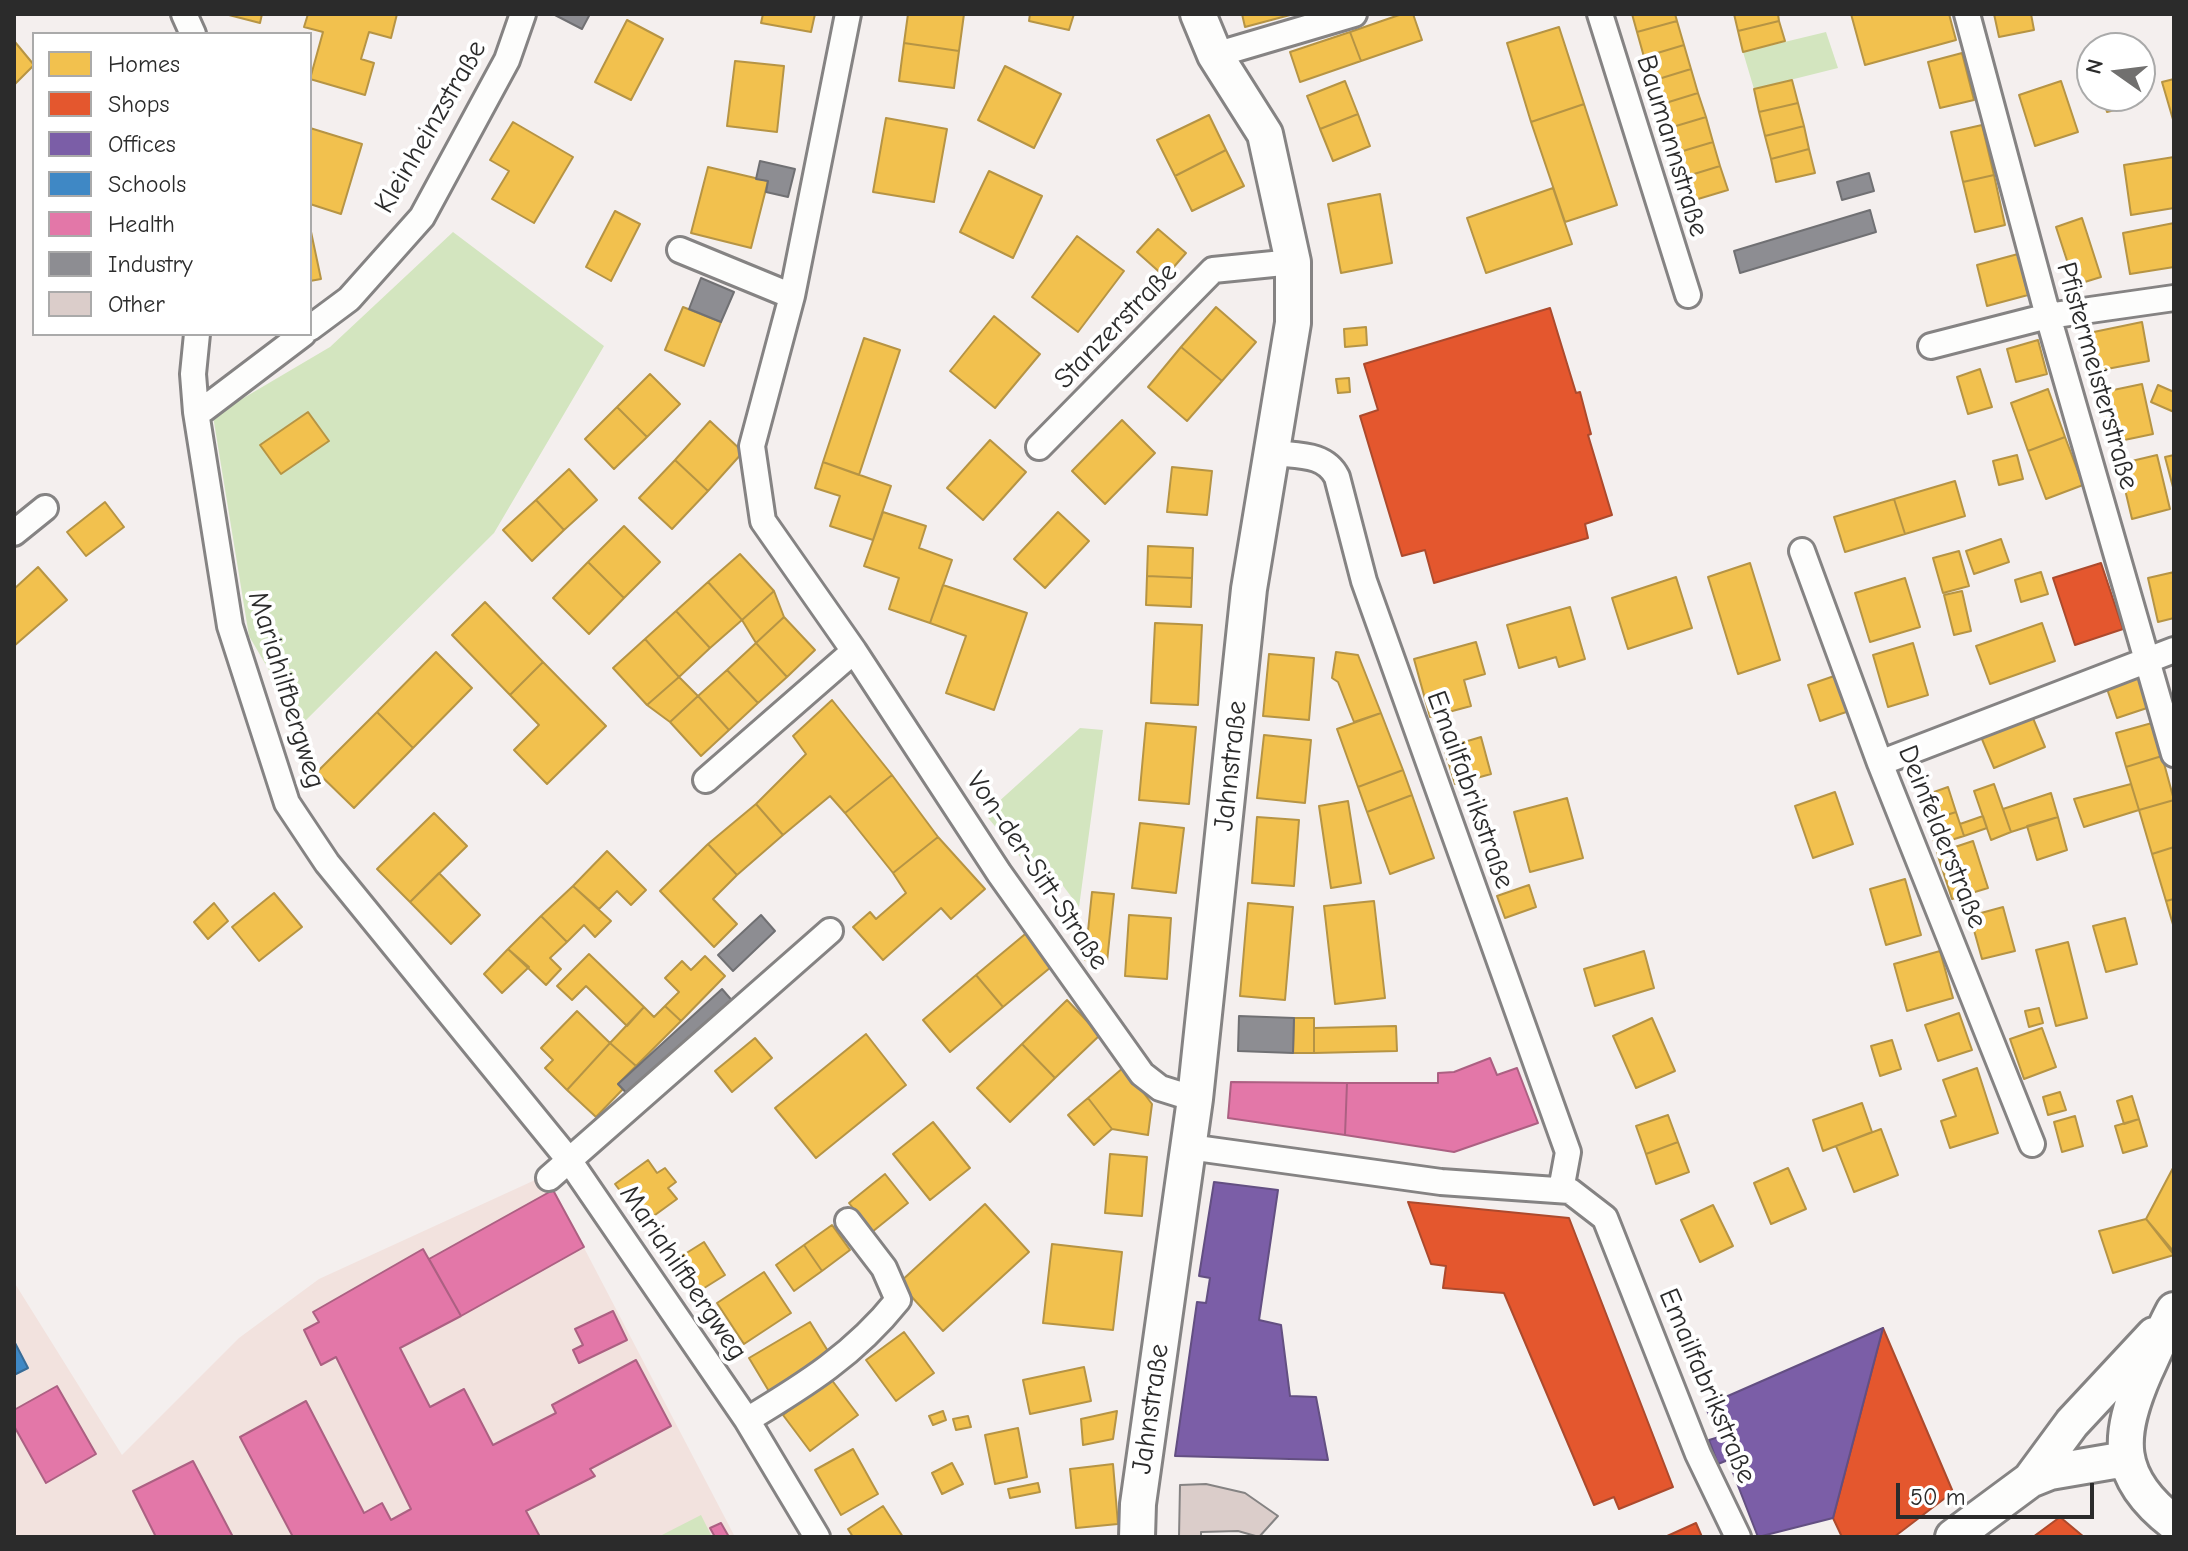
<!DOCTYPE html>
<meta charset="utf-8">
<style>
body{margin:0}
#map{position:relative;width:2188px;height:1551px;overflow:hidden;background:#f4efee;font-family:"Comic Neue",sans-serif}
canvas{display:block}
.frame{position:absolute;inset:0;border:16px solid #2b2b2b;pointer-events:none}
.legend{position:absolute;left:32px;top:32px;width:280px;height:304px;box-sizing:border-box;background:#fff;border:2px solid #aaa;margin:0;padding:10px 14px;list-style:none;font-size:24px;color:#2b2b2b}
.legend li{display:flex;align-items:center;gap:16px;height:40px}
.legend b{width:40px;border:2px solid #aaa}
.north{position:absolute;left:2076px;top:32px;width:80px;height:80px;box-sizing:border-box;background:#fff;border:2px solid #aaa;border-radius:50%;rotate:284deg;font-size:22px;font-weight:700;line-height:32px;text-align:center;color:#2b2b2b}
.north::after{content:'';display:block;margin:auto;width:28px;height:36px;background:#71706f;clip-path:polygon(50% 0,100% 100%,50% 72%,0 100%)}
.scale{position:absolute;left:1896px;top:1483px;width:198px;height:36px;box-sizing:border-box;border:4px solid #2b2b2b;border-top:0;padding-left:10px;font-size:24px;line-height:28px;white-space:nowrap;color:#2b2b2b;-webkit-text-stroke:6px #fff;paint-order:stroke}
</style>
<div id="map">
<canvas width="2188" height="1551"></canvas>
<div class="frame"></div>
<ul class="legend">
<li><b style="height:22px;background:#f2c14e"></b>Homes</li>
<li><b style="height:22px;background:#e4572e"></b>Shops</li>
<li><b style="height:22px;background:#7b5ea7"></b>Offices</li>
<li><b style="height:22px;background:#3f88c5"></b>Schools</li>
<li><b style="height:22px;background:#e377a8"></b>Health</li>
<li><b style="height:22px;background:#8d8d92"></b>Industry</li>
<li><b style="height:22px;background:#dbcdca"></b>Other</li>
</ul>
<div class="north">N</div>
<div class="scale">50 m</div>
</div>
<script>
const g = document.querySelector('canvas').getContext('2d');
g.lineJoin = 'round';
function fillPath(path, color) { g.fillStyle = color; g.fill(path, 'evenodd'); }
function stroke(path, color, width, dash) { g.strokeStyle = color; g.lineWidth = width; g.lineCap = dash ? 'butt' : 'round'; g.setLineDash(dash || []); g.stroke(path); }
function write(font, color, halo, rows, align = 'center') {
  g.font = font + ' "Comic Neue",sans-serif'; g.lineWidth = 8; g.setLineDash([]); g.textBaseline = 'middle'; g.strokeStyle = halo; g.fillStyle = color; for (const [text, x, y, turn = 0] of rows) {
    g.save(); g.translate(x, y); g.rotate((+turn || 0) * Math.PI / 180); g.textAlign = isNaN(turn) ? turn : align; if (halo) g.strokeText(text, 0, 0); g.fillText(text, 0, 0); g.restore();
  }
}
fillPath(new Path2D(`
 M546 1175 735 1537H14V1282L122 1455 239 1338 319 1279Z`), '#f2e2de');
fillPath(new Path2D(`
 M1826 32 1838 68 1754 89 1743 52Z
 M453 232 604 346 494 533 301 725 249 636 213 416 330 347Z
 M1080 728 1103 730 1079 907 1043 859 1029 868 985 814Z
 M701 1515 712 1537H658Z`), '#d3e5bf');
const homes = new Path2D(`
 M225 14H262L260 23Z
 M308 14H397L391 38 369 32 361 59 374 63 365 95 310 79 323 32 304 27Z
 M763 14H815L811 32 761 23Z
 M908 14H964L959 51 904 43Z
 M1030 14H1074L1069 30 1029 21Z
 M1242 14H1290V15L1245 27Z
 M1402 14H1413L1422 40 1361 61 1350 32Z
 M1632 14H1675L1677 21 1637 32Z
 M1734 14H1778L1779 21 1738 31Z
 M1851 14H1949L1956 40 1865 65Z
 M1994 14H2031L2034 30 1999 37Z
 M627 20 663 39 631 100 595 82Z
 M1677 21 1684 45 1644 57 1637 32Z
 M1779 21 1785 41 1743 52 1738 31Z
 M1559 27 1584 104 1531 122 1507 43Z
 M1350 32 1361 61 1300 82 1290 52Z
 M15 42 34 65 14 85V44Z
 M904 43 959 51 954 88 899 81Z
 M1684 45 1691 69 1652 81 1644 57Z
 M1962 53 1974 100 1940 108 1928 62Z
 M735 61 784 66 777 132 727 126Z
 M1005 66 1061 94 1034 148 978 120Z
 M1691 69 1698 93 1659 105 1652 81Z
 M2174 79V123L2162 82Z
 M1792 80 1798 103 1759 112 1754 89Z
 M1345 81 1358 114 1320 129 1307 96Z
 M2061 81 2078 132 2035 146 2019 95Z
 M1698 93 1706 117 1666 129 1659 105Z
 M2103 96H2136L2138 104 2107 112Z
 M1798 103 1804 126 1765 136 1759 112Z
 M1584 104 1617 205 1565 222 1531 122Z
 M1358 114 1370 146 1333 161 1320 129Z
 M1209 115 1226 150 1175 176 1157 140Z
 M1706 117 1713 142 1673 154 1666 129Z
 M886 118 947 129 934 202 873 192Z
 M513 122 573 157 534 223 492 199 509 171 490 160Z
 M1982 125 1994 175 1963 182 1951 132Z
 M1804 126 1809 149 1771 159 1765 136Z
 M310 128 362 144 341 214 310 204Z
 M1713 142 1720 166 1681 178 1673 154Z
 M1809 149 1815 173 1776 182 1771 159Z
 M1226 150 1244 186 1192 211 1175 176Z
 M2174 157V208L2131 215 2124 165Z
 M1720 166 1728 190 1688 202 1681 178Z
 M708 167 768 181 751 248 691 233Z
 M989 171 1042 196 1013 258 960 232Z
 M1994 175 2005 225 1975 232 1963 182Z
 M1553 188 1572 244 1486 273 1467 218Z
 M1380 194 1392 263 1341 273 1328 204Z
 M615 211 640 224 611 281 586 267Z
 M2082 218 2101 277 2075 285 2056 227Z
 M2174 223V267L2130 274 2123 233Z
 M310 227 321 279 310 281Z
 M1158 229 1186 253 1165 277 1137 252Z
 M1077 236 1124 271 1078 332 1032 297Z
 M2018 254 2028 295 1987 306 1977 265Z
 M683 307 721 322 704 366 665 350Z
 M1216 307 1256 342 1222 381 1181 347Z
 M994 316 1040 354 995 408 950 371Z
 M2142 322 2149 361 2091 372 2084 334Z
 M1366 327 1367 345 1345 347 1344 329Z
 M864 338 900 350 859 475 823 462Z
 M2038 340 2047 374 2016 382 2007 349Z
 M1181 347 1222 381 1187 421 1148 387Z
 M1980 369 1992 407 1968 414 1957 377Z
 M650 374 680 404 647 437 617 407Z
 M1349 378 1350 392 1338 393 1336 379Z
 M2142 384 2153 434 2110 443 2099 393Z
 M2158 385 2174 392V412L2151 402Z
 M2048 389 2065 437 2028 451 2011 403Z
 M617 407 647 437 614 469 585 439Z
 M308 412 329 441 281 474 260 445Z
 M1122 420 1155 453 1105 504 1072 471Z
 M710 421 743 452 708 491 675 460Z
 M2065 437 2083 485 2046 499 2028 451Z
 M990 440 1026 472 983 520 947 488Z
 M2017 455 2023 479 1999 485 1993 461Z
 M2157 455 2170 509 2132 519 2119 464Z
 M2174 455V491L2165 457Z
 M675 460 708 491 672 529 639 498Z
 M823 462 891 486 873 540 830 526 840 496 815 488Z
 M1172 467 1212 471 1207 515 1167 512Z
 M569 469 597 500 564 530 536 500Z
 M1955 481 1965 516 1905 534 1894 499Z
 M1894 499 1905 534 1845 552 1834 517Z
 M536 500 564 530 532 561 503 530Z
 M105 502 124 527 86 556 67 532Z
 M883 512 926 526 919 548 952 560 930 623 889 609 899 578 864 566Z
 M1058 512 1089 541 1045 588 1014 559Z
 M624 526 660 562 624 598 588 562Z
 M2001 539 2009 562 1974 574 1966 551Z
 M1148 546 1193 548 1192 578 1147 576Z
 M1959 551 1969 586 1943 593 1933 558Z
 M740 554 774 591 742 620 708 582Z
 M588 562 624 598 589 634 553 598Z
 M1750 563 1780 660 1738 674 1708 577Z
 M38 567 67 600 14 646V589Z
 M2041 572 2048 594 2021 602 2015 580Z
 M2174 572V618L2158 622 2148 578Z
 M1147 576 1192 578 1191 607 1146 605Z
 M1676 577 1692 628 1628 649 1612 598Z
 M1905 578 1920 627 1870 642 1855 593Z
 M708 582 742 620 710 648 676 611Z
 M943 585 1027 613 994 710 946 693 966 636 930 623Z
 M774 591 784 617 756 643 742 620Z
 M1962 591 1971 631 1954 635 1944 595Z
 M485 602 543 662 510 695 452 635Z
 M1570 607 1585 659 1559 667 1556 657 1519 668 1507 625Z
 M676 611 710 648 679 677 645 639Z
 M784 617 815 650 787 677 756 643Z
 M1155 623 1202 625 1198 705 1151 703Z
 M2042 623 2055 661 1990 684 1976 646Z
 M645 639 679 677 647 705 613 668Z
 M1476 642 1485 674 1464 680 1471 706 1430 717 1414 659Z
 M756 643 787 677 758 703 727 670Z
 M1913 643 1928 695 1888 707 1873 655Z
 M436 652 472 688 413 748 377 712Z
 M1336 652 1358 655 1381 713 1354 722 1338 682 1332 678Z
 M1269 654 1314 658 1309 720 1263 716Z
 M543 662 606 726 547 784 514 750 539 725 510 695Z
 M727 670 758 703 729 730 698 696Z
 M1840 674 1852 710 1820 721 1808 685Z
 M2139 675 2150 707 2117 718 2106 686Z
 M679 677 698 696 670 722 647 705Z
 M698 696 729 730 701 756 670 722Z
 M832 700 892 775 845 813 830 796 783 835 756 804 806 754 793 736Z
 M2030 711 2045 747 1994 768 1979 732Z
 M377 712 413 748 354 808 317 772Z
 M1381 713 1403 770 1358 787 1337 729Z
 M1146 723 1196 727 1189 804 1139 800Z
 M2152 723 2162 756 2126 767 2116 733Z
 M1264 735 1311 740 1305 803 1257 798Z
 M1481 737 1491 774 1455 784 1444 748Z
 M2162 756 2174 800 2139 810 2126 767Z
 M1403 770 1412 795 1367 812 1358 787Z
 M892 775 938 837 893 873 845 813Z
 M1994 784 2011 832 1991 840 1974 791Z
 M2131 784 2139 810 2084 827 2074 799Z
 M1948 787 1956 812 1928 821 1920 797Z
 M1835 792 1853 844 1813 858 1795 806Z
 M2051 793 2058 817 2011 832 2003 809Z
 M1412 795 1434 858 1390 874 1367 812Z
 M1567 798 1583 858 1530 872 1514 812Z
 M2174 800V847L2152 854 2139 810Z
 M1348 801 1361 883 1331 888 1319 806Z
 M756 804 783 835 737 875 708 844Z
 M1956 812 1964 836 1935 845 1928 821Z
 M434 813 467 846 410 902 377 869Z
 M1983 816 1987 828 1964 836 1960 824Z
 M1257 817 1299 820 1294 886 1252 883Z
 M2058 817 2067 850 2037 860 2027 826Z
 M1140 823 1184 828 1176 893 1132 888Z
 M938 837 985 889 951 919 941 908 883 960 853 927 870 912 876 919 906 893 893 873Z
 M1973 841 1988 888 1952 899 1937 853Z
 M708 844 737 875 713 899 737 924 714 947 660 891Z
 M2174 847V899L2166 901 2152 854Z
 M607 851 646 890 631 905 617 891 599 909 573 886Z
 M439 873 480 915 451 944 410 902Z
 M1905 879 1921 935 1886 945 1870 889Z
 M1529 885 1536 907 1505 918 1497 896Z
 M573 886 611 921 595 937 584 925 567 942 541 916Z
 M1092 892 1114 894 1107 962 1085 960Z
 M274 893 302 927 259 961 232 927Z
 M2174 899V928L2166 901Z
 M1374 901 1385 998 1335 1004 1324 906Z
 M214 903 228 921 208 939 194 922Z
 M1248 903 1293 907 1285 1000 1240 996Z
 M2003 907 2015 951 1982 959 1970 916Z
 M1129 915 1171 918 1167 979 1125 976Z
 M541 916 567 942 550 958 561 969 546 985 508 949Z
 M2125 918 2137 964 2106 972 2093 926Z
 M1030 930 1057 962 1003 1007 976 975Z
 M2068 942 2087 1018 2056 1026 2036 950Z
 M508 949 529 967 502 993 484 974Z
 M1644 951 1654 988 1595 1006 1584 969Z
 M1940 951 1953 998 1907 1011 1894 964Z
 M589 954 644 1007 627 1026 586 986 572 1000 557 986Z
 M705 956 725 976 681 1021 665 1006 679 992 665 978 682 961 691 970Z
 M976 975 1003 1007 950 1052 923 1020Z
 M1067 1000 1100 1035 1055 1078 1022 1044Z
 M665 1006 681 1021 636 1066 610 1043 644 1007 654 1017Z
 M2039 1008 2043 1023 2029 1027 2025 1011Z
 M577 1011 610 1043 567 1090 545 1068 553 1060 541 1048Z
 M1959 1013 1972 1050 1938 1061 1925 1025Z
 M1294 1018H1314V1053H1293Z
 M1652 1018 1675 1071 1636 1088 1613 1036Z
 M1396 1026 1397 1051 1314 1053V1028Z
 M2042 1028 2056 1067 2024 1079 2010 1039Z
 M866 1034 906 1085 816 1158 775 1108Z
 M755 1038 772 1058 732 1092 715 1071Z
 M1892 1040 1901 1069 1880 1076 1871 1046Z
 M610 1043 636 1066 618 1084 623 1089 596 1117 567 1090Z
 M1022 1044 1055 1078 1010 1122 977 1088Z
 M1124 1067 1152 1104 1148 1135 1112 1129 1088 1098Z
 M1977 1068 1998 1133 1950 1148 1941 1121 1956 1116 1943 1080Z
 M2060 1092 2066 1110 2048 1115 2043 1097Z
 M2132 1096 2139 1119 2124 1124 2117 1101Z
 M1088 1098 1112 1129 1094 1145 1068 1115Z
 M1862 1103 1872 1132 1823 1151 1813 1120Z
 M1668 1115 1678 1142 1646 1154 1636 1126Z
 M2075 1116 2083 1146 2062 1152 2054 1122Z
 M2139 1119 2147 1146 2123 1153 2115 1126Z
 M933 1122 970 1168 930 1200 893 1154Z
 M1881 1129 1898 1175 1854 1192 1836 1146Z
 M1678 1142 1689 1172 1656 1184 1646 1154Z
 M1110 1154 1147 1157 1142 1216 1105 1213Z
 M648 1160 657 1173 665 1168 676 1182 668 1188 677 1199 644 1223 615 1184Z
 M1788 1168 1806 1209 1771 1224 1754 1183Z
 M2173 1168 2174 1169V1252L2146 1219Z
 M885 1174 908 1203 872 1232 849 1203Z
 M985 1204 1029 1252 943 1331 899 1283Z
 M1713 1205 1733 1246 1700 1262 1681 1220Z
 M2146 1219 2174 1255 2113 1273 2099 1231Z
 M832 1225 850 1250 822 1271 804 1245Z
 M704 1242 725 1275 693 1295 672 1262Z
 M1052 1244 1122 1252 1113 1330 1043 1323Z
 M804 1245 822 1271 794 1291 776 1265Z
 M764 1272 791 1313 744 1344 717 1303Z
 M810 1322 831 1356 770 1393 749 1358Z
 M904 1332 934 1373 896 1401 866 1360Z
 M1084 1367 1091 1401 1030 1414 1023 1380Z
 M831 1379 858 1415 810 1451 783 1415Z
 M943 1411 946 1420 933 1425 929 1416Z
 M1117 1411 1113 1439 1083 1445 1081 1419Z
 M968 1416 971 1427 956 1430 953 1419Z
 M1018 1428 1027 1477 995 1484 985 1435Z
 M853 1449 878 1494 841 1515 815 1470Z
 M952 1463 963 1484 942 1494 932 1473Z
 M1113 1464 1118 1524 1076 1528 1070 1469Z
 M1038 1483 1040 1492 1010 1498 1008 1489Z
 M883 1506 903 1537H853L848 1529Z`);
fillPath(homes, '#f2c14e');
stroke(homes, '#b69444', 2);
const shops = new Path2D(`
 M1550 308 1576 393 1580 392 1591 434 1588 435 1612 515 1585 524 1588 538 1434 583 1425 550 1402 556 1360 416 1378 410 1364 364Z
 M2101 563 2123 629 2075 645 2053 578Z
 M1408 1202 1569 1218 1673 1487 1619 1509 1614 1497 1594 1505 1504 1293 1443 1288 1446 1266 1431 1264Z
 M1883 1328 1953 1492 1894 1537H1842L1833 1518Z
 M2060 1517 2084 1537H2033Z
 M1696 1523 1702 1537H1665Z`);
fillPath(shops, '#e4572e');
stroke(shops, '#ac4a2d', 2);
const offices = new Path2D(`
 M1214 1182 1278 1190 1259 1320 1281 1325 1290 1396 1316 1397 1328 1460 1175 1456 1197 1302 1206 1303 1210 1278 1199 1276Z
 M1883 1328 1833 1518 1758 1537 1728 1460 1718 1464 1709 1440 1719 1437 1705 1406Z`);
fillPath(offices, '#7b5ea7');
stroke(offices, '#634f82', 2);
const schools = new Path2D(`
 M14 1341 28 1368 14 1375Z`);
fillPath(schools, '#3f88c5');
stroke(schools, '#396c97', 2);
const health = new Path2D(`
 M1490 1058 1497 1075 1517 1068 1538 1123 1454 1152 1345 1135 1347 1083H1438V1073L1454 1072Z
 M1231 1082 1347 1083 1345 1135 1228 1118Z
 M553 1190 584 1247 461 1316 429 1259Z
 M423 1249 461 1316 400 1348 430 1407 464 1389 493 1445 556 1413 552 1405 636 1360 671 1426 590 1469 595 1476 526 1511 540 1537H293L240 1437 306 1401 364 1513 382 1503 391 1520 411 1509 336 1357 321 1365 304 1330 319 1322 313 1312Z
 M613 1311 627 1340 579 1363 573 1350 583 1345 575 1329Z
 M57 1386 96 1454 46 1483 14 1426V1410Z
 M193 1461 233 1537H156L133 1491Z
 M721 1523 729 1537H715L710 1528Z`);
fillPath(health, '#e377a8');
stroke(health, '#ac6082', 2);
const industry = new Path2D(`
 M553 14H590L582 29Z
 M760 161 795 169 788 197 766 192 768 181 756 179Z
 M1869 173 1874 191 1842 200 1837 182Z
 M1870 210 1876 232 1740 273 1734 251Z
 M701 278 734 292 721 322 689 309Z
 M761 915 775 931 733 971 718 955Z
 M722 989 735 1004 632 1099 618 1084Z
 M1239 1016 1294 1018 1293 1053 1238 1051Z`);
fillPath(industry, '#8d8d92');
stroke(industry, '#707073', 2);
const building = new Path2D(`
 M1206 1484 1245 1493 1278 1516 1259 1537 1238 1531 1201 1532V1537H1179L1180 1485Z`);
fillPath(building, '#dbcdca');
stroke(building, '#858383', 2);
const street = new Path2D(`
 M184 14 193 34
 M848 14 792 296 752 446 763 521 854 651 999 873 1142 1074 1160 1088 1195 1099
 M1600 14 1688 295
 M1967 14 2048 316 2174 754
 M1215 55 1354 14
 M680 250 792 296
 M310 328 349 299 422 217 507 60 523 14
 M197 334 193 374 196 412 230 626 287 803 327 863 569 1160 747 1420 817 1537
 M1931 346 2048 316 2174 298
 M196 412 204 409 303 334
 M1039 447 1213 270 1293 262
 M1274 453C1298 456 1325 453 1337 477L1364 581 1568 1152 1561 1190
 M14 533 45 508
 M1802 551 1880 763 2032 1144
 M1880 763 2174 650
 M706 780 854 651
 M1189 1147 1441 1182 1570 1191 1605 1218 1698 1454 1738 1537
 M549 1178 830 931
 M747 1420C805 1385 855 1354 898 1300L884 1268 848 1221`);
const secondary = new Path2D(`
 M2174 1310C2163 1330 2155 1351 2145 1372 2117 1436 2114 1477 2174 1523
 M2030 1480 2072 1423 2154 1335
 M1137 1537 1138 1504 1195 1099 1249 589 1293 323V262L1265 134 1215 55 1198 14
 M1953 1537 2030 1480 2050 1472 2126 1459`);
stroke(street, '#858383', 30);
stroke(secondary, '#858383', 40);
stroke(street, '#fdfdfc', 24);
stroke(secondary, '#fdfdfc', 34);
write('28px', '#2b2b2b', '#fff', [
 ["Kleinheinzstraße",431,127,-60],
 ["Baumannstraße",1672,146,73],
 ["Stanzerstraße",1116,326,-46],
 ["Pfistermeisterstraße",2097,376,74],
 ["Mariahilfbergweg",286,690,73],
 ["Jahnstraße",1231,766,-84],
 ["Emailfabrikstraße",1470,790,70],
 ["Deinfelderstraße",1942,837,68],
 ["Von-der-Sitt-Straße",1037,871,56],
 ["Mariahilfbergweg",683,1273,56],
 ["Emailfabrikstraße",1707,1386,67],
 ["Jahnstraße",1151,1409,-82]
]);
</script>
